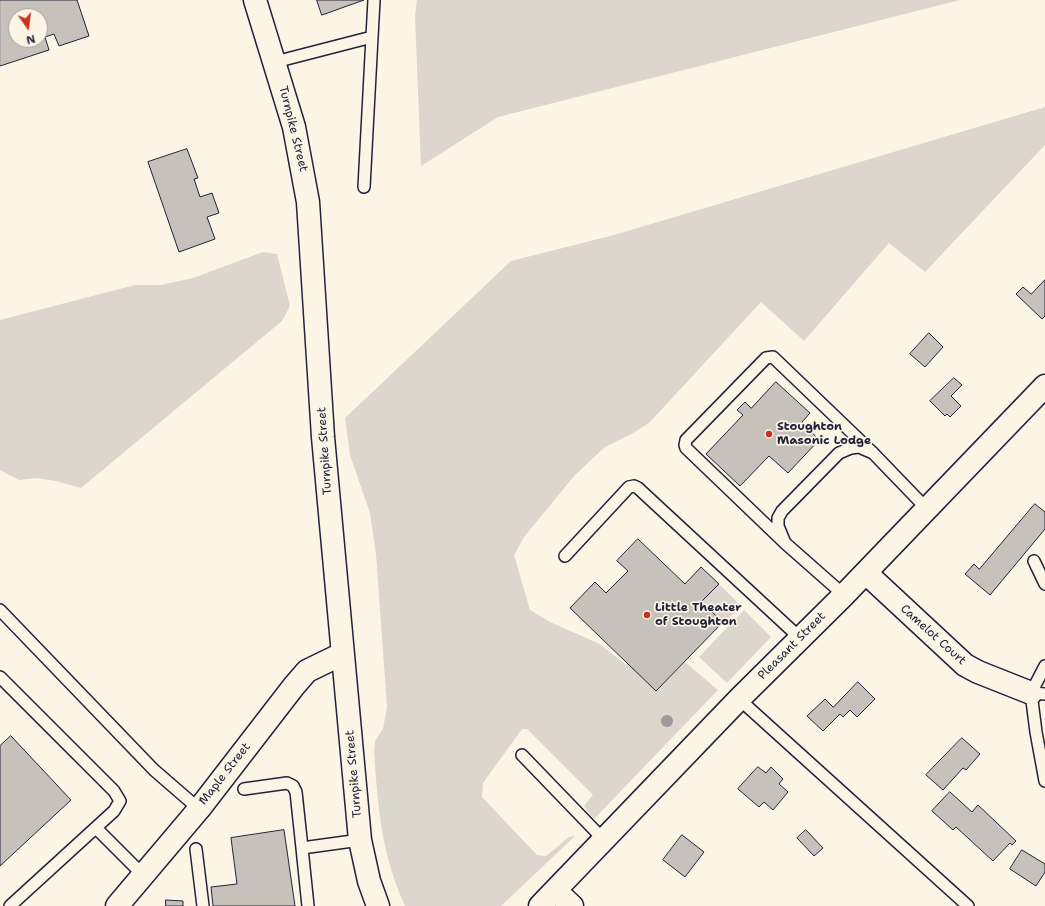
<!DOCTYPE html>
<style>
body{margin:0}
#map{position:relative;width:1045px;height:906px;overflow:hidden;background:#fcf5e5;font-family:"Shantell Sans",sans-serif}
canvas{display:block}
.north{position:absolute;left:8px;top:8px;width:40px;height:40px;box-sizing:border-box;background:#fcf5e5;border:1px solid #a5a1a1;border-radius:50%;rotate:166deg;font-size:11px;font-weight:700;line-height:16px;text-align:center;color:#22223b}
.north::after{content:'';display:block;margin:auto;width:14px;height:18px;background:#c8321e;clip-path:polygon(50% 0,100% 100%,50% 72%,0 100%)}
</style>
<div id="map">
<canvas width="1045" height="906"></canvas>
<div class="north">N</div>
</div>
<script>
const g = document.querySelector('canvas').getContext('2d');
g.lineJoin = 'round';
function fillPath(path, color) { g.fillStyle = color; g.fill(path, 'evenodd'); }
function stroke(path, color, width, dash) { g.strokeStyle = color; g.lineWidth = width; g.lineCap = dash ? 'butt' : 'round'; g.setLineDash(dash || []); g.stroke(path); }
function write(font, color, halo, rows, align = 'center') {
  g.font = font + ' "Shantell Sans",sans-serif'; g.lineWidth = 3.5; g.setLineDash([]); g.textBaseline = 'middle'; g.strokeStyle = halo; g.fillStyle = color; for (const [text, x, y, turn = 0] of rows) {
    g.save(); g.translate(x, y); g.rotate((+turn || 0) * Math.PI / 180); g.textAlign = isNaN(turn) ? turn : align; if (halo) g.strokeText(text, 0, 0); g.fillText(text, 0, 0); g.restore();
  }
}
fillPath(new Path2D(`
 M417 0H960L498 117 421 166 415 16Z
 M1045 107V145L925 272 889 243 804 341 761 302 649 423 633 433 605 447 575 475 524 537 514 555 530 610 552 623 600 644 626 665 627 663 656 691 685 662 718 690 594 819 584 806 593 795 527 729H522L483 783 482 797 537 855 546 856 569 837 575 836 501 906H405C381 852 378 809 374 751L375 741 383 729 387 707 376 554 370 513 350 455 345 418 511 261 614 235Z
 M263 252 277 254 290 306 282 321 81 488 56 481 37 478 19 480 0 470V320L135 285H161L193 278Z
 M719 584 741 606 724 623 701 602Z
 M744 610 771 637 727 683 699 657Z`), '#dcd6cc');
const building = new Path2D(`
 M0 0H77L89 36 59 46 54 34 45 37 49 50 0 66ZM16 16H40V40H16Z
 M317 0H364L322 15Z
 M187 149 198 178 194 179 200 197 212 193 219 213 207 217 215 239 179 252 148 162Z
 M1045 280V316L1042 319 1016 294 1023 287 1031 294Z
 M929 333 943 347 925 367 910 354Z
 M954 378 962 385 951 396 961 406 950 417 947 414 945 416 930 401Z
 M776 382 810 413 802 422 819 440 788 473 769 456 740 486 706 454 743 415 737 410 745 402 751 408Z
 M1035 504 1045 512V529L990 595 965 574 974 564 979 569Z
 M638 539 685 584 701 567 719 584 701 602 723 622 656 691 570 608 595 582 606 593 628 571 617 561Z
 M858 682 875 699 857 717 850 710 843 717 840 714 823 731 807 716 825 699 833 707Z
 M11 736 71 800 0 866V746Z
 M962 738 980 754 966 770 963 768 943 790 926 775Z
 M758 767 766 773 771 767 783 779 779 784 788 792 773 810 764 802 759 807 738 789Z
 M950 792 972 812 978 805 1016 841 1012 845 1010 843 993 861 956 827 953 830 932 811Z
 M284 830 295 906H213L211 887 237 884 231 838Z
 M806 830 823 848 814 856 797 838Z
 M682 835 704 852 685 877 663 860Z
 M1022 850 1045 864V872L1036 886 1010 869Z
 M166 900 183 901V906H166Z`);
fillPath(building, '#c6c1bb');
stroke(building, '#22223b', 1);
const service = new Path2D(`
 M275 62 372 37 374 0
 M364 187 372 37
 M785 543 686 448 685 445 686 440 766 358 773 357 873 453
 M565 556 629 487 634 486 638 488 800 638
 M1034 561 1045 584
 M844 595 785 543 778 526V518L782 511 839 453 851 448 859 447 873 453 927 509
 M0 610 154 770 199 809
 M1045 666 1031 693 1036 732 1045 781
 M0 677 114 791 120 801 114 811 10 906
 M1031 693 1045 694
 M739 699 968 906
 M522 755 604 840
 M244 789 287 783 293 786 296 792 302 848
 M96 828 143 875
 M196 849 203 906
 M308 906 302 848 360 840`);
const minor = new Path2D(`
 M866 573 965 665 978 672 1031 693
 M556 891 572 906
 M117 906 199 809 294 686 307 671 342 654`);
const tertiary = new Path2D(`
 M255 0 294 127 308 202 323 437 360 840 369 881 378 906`);
const secondary = new Path2D(`
 M540 906 739 699 844 595 1045 386`);
stroke(service, '#22223b', 14);
stroke(minor, '#22223b', 25);
stroke(tertiary, '#22223b', 25);
stroke(secondary, '#22223b', 25);
stroke(service, '#fcf5e5', 11);
stroke(minor, '#fcf5e5', 22);
stroke(tertiary, '#fcf5e5', 22);
stroke(secondary, '#fcf5e5', 22);
g.fillStyle = '#9d9a9b';
for (const [x, y] of [
 [667,721]
]) { g.beginPath(); g.arc(x, y, 6, 0, 2 * Math.PI); g.fill(); }
for (const [x, y, r, color] of [
 [769,434,4,"#c8321e"],
 [647,615,4,"#c8321e"]
]) { const dot = new Path2D(); dot.arc(x, y, r, 0, 2 * Math.PI); g.fillStyle = color; g.fill(dot); stroke(dot, '#fcf5e5', 1.5); }
write('12px', '#22223b', '#fcf5e5', [
 ["Turnpike Street",293,129,76],
 ["Turnpike Street",325,451,-94],
 ["Camelot Court",933,635,42],
 ["Pleasant Street",792,646,-45],
 ["Maple Street",225,774,-52],
 ["Turnpike Street",354,774,-95]
]);
write('bold 12px', '#22223b', '#fcf5e5', [
 ["Stoughton",777,427],
 ["Masonic Lodge",777,441],
 ["Little Theater",655,608],
 ["of Stoughton",655,622]
], 'left');
</script>
